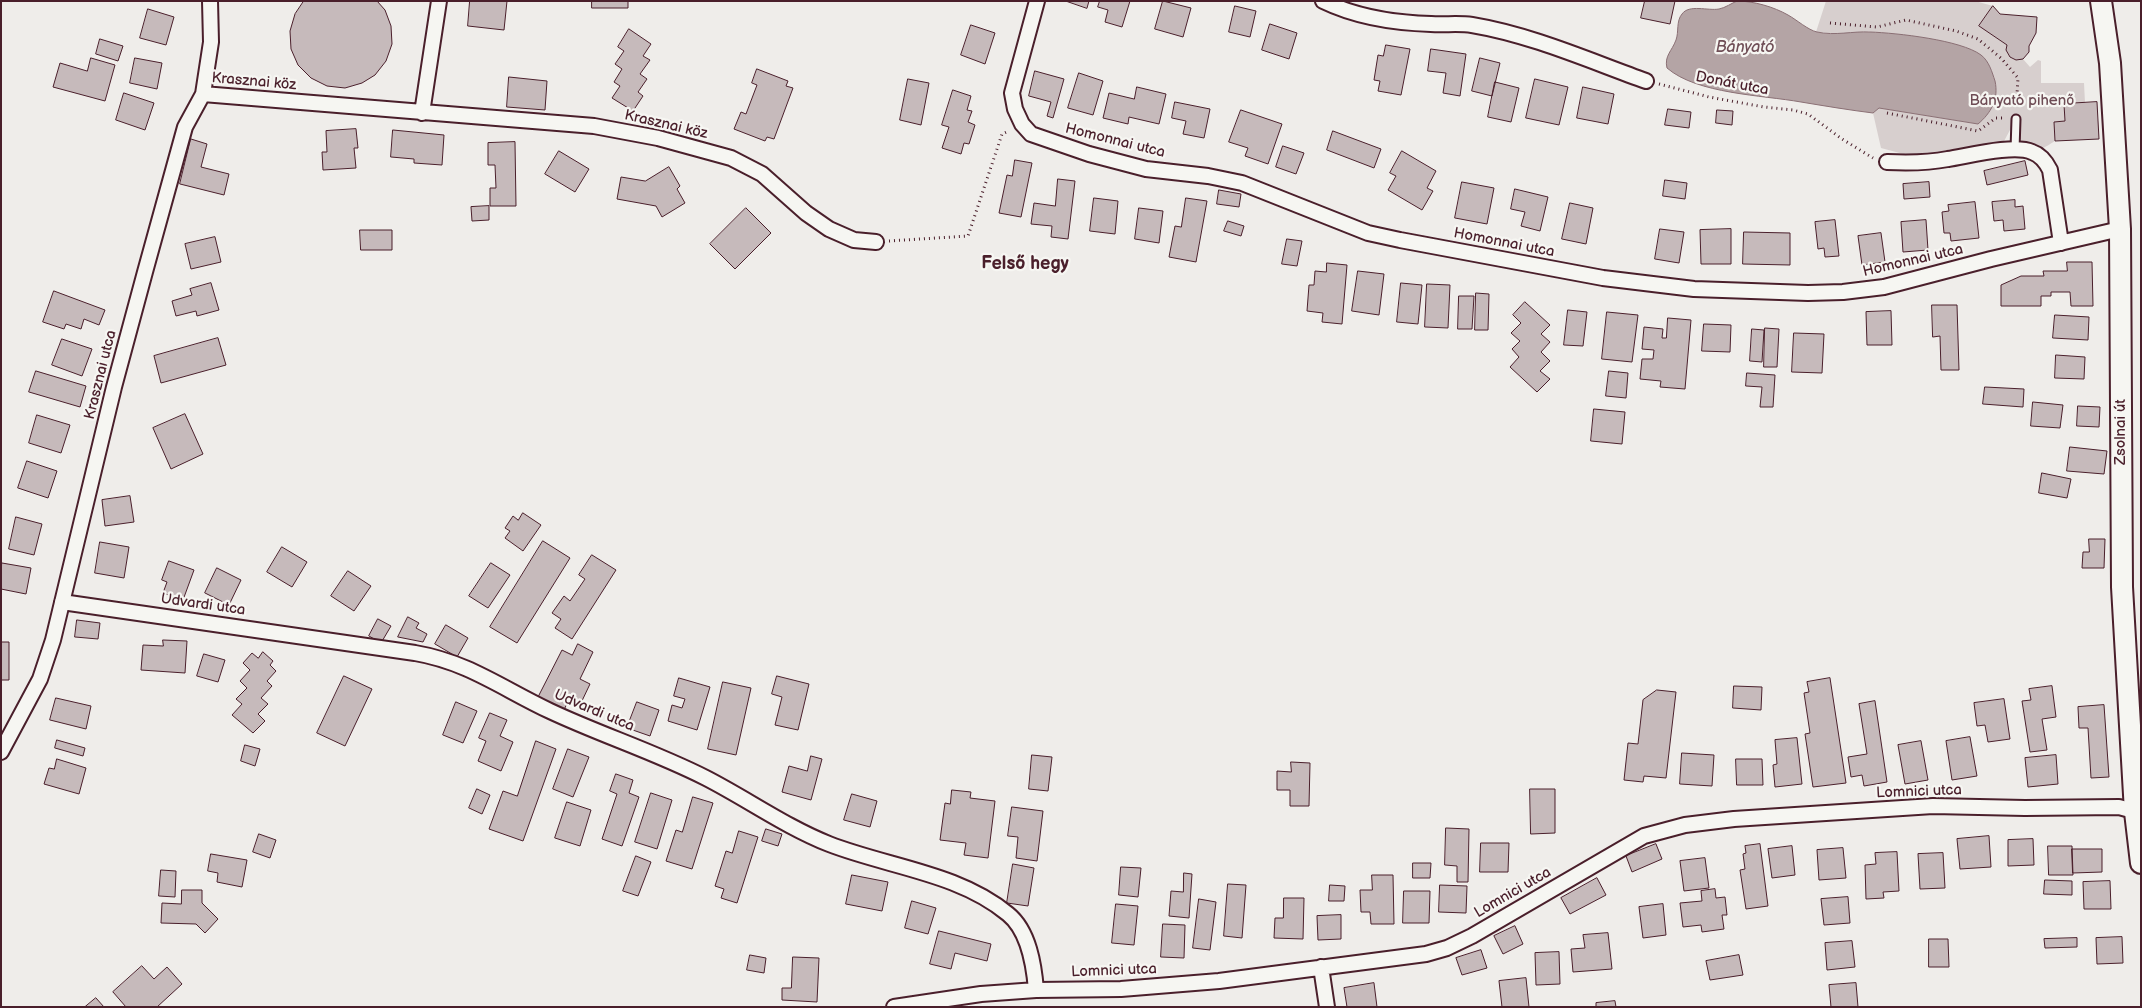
<!DOCTYPE html>
<meta charset="utf-8">
<style>
body{margin:0}
#map{position:relative;width:2142px;height:1008px;overflow:hidden;background:#efedea;font-family:"Balsamiq Sans",sans-serif}
canvas{display:block}
.frame{position:absolute;inset:0;border:2px solid #4a1f2b;pointer-events:none}
</style>
<div id="map">
<canvas width="2142" height="1008"></canvas>
<div class="frame"></div>
</div>
<script>
const g = document.querySelector('canvas').getContext('2d');
g.lineJoin = 'round';
function fillPath(path, color) { g.fillStyle = color; g.fill(path, 'evenodd'); }
function stroke(path, color, width, dash) { g.strokeStyle = color; g.lineWidth = width; g.lineCap = dash ? 'butt' : 'round'; g.setLineDash(dash || []); g.stroke(path); }
function write(font, color, halo, rows, align = 'center') {
  g.font = font + ' "Balsamiq Sans",sans-serif'; g.lineWidth = 4.5; g.setLineDash([]); g.textBaseline = 'middle'; g.strokeStyle = halo; g.fillStyle = color; for (const [text, x, y, turn = 0] of rows) {
    g.save(); g.translate(x, y); g.rotate((+turn || 0) * Math.PI / 180); g.textAlign = isNaN(turn) ? turn : align; if (halo) g.strokeText(text, 0, 0); g.fillText(text, 0, 0); g.restore();
  }
}
fillPath(new Path2D(`
 M1826 1H1975L1993 6 1979 26 2007 45 2008 54 2013 59H2023L2030 67 2038 60 2041 61V83H2084L2085 103 2064 104 2065 121 2054 122 2055 141C2051 143 2045 148 2040 149 2026 152 2018 138 2016 127L2011 128 2002 145 1911 156 1881 148 1873 113 1879 108 1978 124 1869 31 1837 34 1816 32Z`), '#d7cfce');
const water = new Path2D(`
 M1737 1C1754 1 1774 7 1788 15 1797 20 1808 30 1817 32 1835 36 1853 31 1870 32 1897 33 1961 40 1981 55 1989 61 1992 72 1995 81 1999 99 1991 113 1978 124L1879 108 1873 113C1849 110 1825 106 1801 102 1762 95 1697 94 1667 68 1664 56 1672 51 1676 40 1679 32 1676 21 1682 14 1689 4 1708 11 1719 9 1725 8 1732 3 1737 1Z`);
fillPath(water, '#b4a4a5');
stroke(water, '#8a6f74', 1);
const building = new Path2D(`
 M304 1H377L385 10 391 26 392 44 386 61 375 75 362 83 345 88 327 86 311 78 298 65 291 49 290 31 295 14Z
 M470 1H507L504 30 468 26Z
 M592 1H628V8H592Z
 M1066 1H1089L1087 8Z
 M1100 1H1130L1122 27 1105 22 1108 10 1098 7Z
 M1163 1 1191 8 1183 37 1155 29Z
 M1645 1H1675L1670 24 1641 18Z
 M1235 6 1256 11 1250 37 1229 32Z
 M1993 6 2000 14 2037 17 2036 33 2029 46V52L2023 59 2016 60 2010 57 2006 50 2007 45 1979 26Z
 M148 9 174 17 166 45 140 38Z
 M1270 24 1297 33 1289 59 1262 50Z
 M971 25 995 33 985 64 961 55Z
 M629 29 651 44 643 56 650 60 640 74 647 79 638 92 643 96 633 111 612 98 620 86 614 82 622 69 615 64 624 51 618 47Z
 M100 39 123 46 118 61 96 54Z
 M1386 45 1410 49 1401 95 1378 91 1380 81 1374 80 1378 55 1383 56Z
 M1431 49 1466 54 1460 96 1443 93 1446 73 1428 71Z
 M91 58 115 65 105 101 53 87 60 63 87 71Z
 M135 58 162 63 157 89 130 83Z
 M1480 58 1500 63 1492 96 1472 91Z
 M757 69 788 81 786 86 793 88 774 139 767 137 765 141 734 129 741 112 746 114 757 85 752 83Z
 M1035 71 1064 79 1053 118 1047 116 1051 102 1029 96Z
 M1079 73 1103 81 1093 115 1068 108Z
 M509 77 547 81 545 110 507 107Z
 M908 79 929 83 921 125 900 120Z
 M1535 79 1568 87 1559 125 1526 118Z
 M1495 82 1519 88 1511 122 1488 117Z
 M1137 87 1166 94 1159 124 1129 117 1128 124 1103 118 1109 93 1134 99Z
 M1583 87 1614 94 1608 124 1577 118Z
 M953 90 971 96 967 110 972 111 968 122 975 125 969 144 964 143 961 154 942 148 949 127 942 125Z
 M124 93 154 103 145 130 116 120Z
 M1175 102 1210 109 1204 138 1183 134 1186 121 1172 118Z
 M2097 102 2099 139 2055 141 2054 122 2065 121 2064 104Z
 M1668 109 1691 112 1689 128 1665 125Z
 M1241 110 1282 124 1268 164 1245 156 1248 148 1229 142Z
 M1717 110 1733 111 1732 125 1716 123Z
 M356 129 358 148H354L356 168 323 170 322 152H327L326 131Z
 M393 130 444 135 442 165 414 163V159L391 157Z
 M1333 131 1381 149 1374 168 1327 150Z
 M191 139 207 144 201 167 229 174 224 195 180 184Z
 M515 142 516 206H490V188H496L495 165H488V143Z
 M1283 146 1304 153 1296 174 1276 167Z
 M559 151 589 169 575 192 545 174Z
 M1402 151 1436 171 1427 188 1433 191 1422 210 1388 190 1396 176 1390 173Z
 M1015 160 1032 163 1021 217 999 213 1007 175 1012 176Z
 M2025 161 2028 175 1987 185 1984 171Z
 M669 167 680 186 677 189 685 203 662 217 656 206 617 199 621 177 645 181Z
 M1058 179 1075 181 1068 239 1051 237 1052 226 1031 224 1034 203 1055 206Z
 M1665 180 1687 183 1685 199 1663 196Z
 M1462 182 1494 188 1487 224 1455 218Z
 M1929 182 1930 197 1904 199 1903 184Z
 M1515 189 1548 197 1540 231 1521 226 1525 212 1511 209Z
 M1219 190 1241 194 1239 207 1217 204Z
 M1094 198 1118 201 1115 234 1090 231Z
 M1186 198 1207 201 1196 262 1169 257 1175 226 1181 227Z
 M2015 200V207L2023 206 2025 229 2004 231 2003 220 1994 221 1992 202Z
 M1975 202 1979 238 1951 241 1950 233H1944L1942 212 1949 211 1948 205Z
 M1570 203 1593 208 1586 244 1562 239Z
 M489 206V220L472 221 471 207Z
 M746 208 771 233 735 269 710 244Z
 M1139 208 1163 211 1159 243 1135 239Z
 M1835 220 1839 256 1825 257 1824 248 1818 249 1815 222Z
 M1926 220 1928 250 1903 252 1901 222Z
 M1228 221 1244 226 1241 236 1224 231Z
 M1660 229 1684 232 1679 263 1655 259Z
 M1731 229V264H1701L1700 230Z
 M360 230H392V250H361Z
 M1744 232 1790 233V265L1743 264Z
 M1881 233 1885 262 1862 265 1858 236Z
 M215 237 221 262 191 269 185 244Z
 M1287 239 1302 241 1297 266 1282 264Z
 M2067 262H2092L2093 306H2071L2070 292H2051V296H2041V306H2001V285L2021 276H2044L2043 271H2067Z
 M1327 263 1347 265 1342 324 1322 322 1323 313 1307 311 1309 285H1314L1315 271 1326 272Z
 M1358 271 1384 274 1379 315 1352 311Z
 M211 283 219 310 197 316 196 311 176 316 172 301 192 295 190 289Z
 M1401 283 1422 285 1418 324 1397 322Z
 M1427 284 1450 285 1448 328 1425 327Z
 M54 291 105 310 99 325 84 319 81 329 66 324 64 329 43 322Z
 M1476 293 1489 294 1488 330H1475Z
 M1459 296H1474L1472 329H1458Z
 M1525 302 1550 325 1541 334 1550 342 1541 352 1550 361 1540 371 1550 379 1537 392 1510 367 1519 357 1512 349 1520 341 1511 333 1521 323 1513 315Z
 M1932 305H1957L1959 370H1941L1940 336 1933 337Z
 M1568 310 1587 312 1583 346 1564 345Z
 M1891 311 1892 345H1867L1866 312Z
 M1607 312 1638 315 1632 362 1602 359Z
 M2055 315 2089 317 2088 340 2053 338Z
 M1668 318 1691 320 1685 389 1660 387 1661 381 1640 379 1642 359H1653L1654 350 1642 349 1644 327 1663 329 1662 338H1666Z
 M1704 324 1731 325 1730 352 1702 351Z
 M1765 328 1779 329 1777 367H1764Z
 M1752 329 1764 330 1762 362 1750 361Z
 M1794 333 1824 334 1822 373 1792 372Z
 M218 338 226 365 161 383 154 356Z
 M62 339 92 349 82 376 52 365Z
 M2056 355 2085 357 2084 379 2055 378Z
 M36 371 86 386 80 407 29 392Z
 M1609 371 1628 373 1626 398 1606 396Z
 M1747 373 1775 375 1773 407H1760L1762 387 1746 386Z
 M1985 387 2024 389 2023 407 1983 404Z
 M2033 402 2063 405 2060 428 2031 426Z
 M2078 406 2100 407 2099 427 2077 426Z
 M1594 409 1625 412 1622 444 1591 441Z
 M185 414 203 454 171 469 153 428Z
 M37 415 70 425 61 453 29 443Z
 M2070 447 2107 451 2104 474 2067 471Z
 M27 461 57 471 48 498 18 488Z
 M2042 473 2071 479 2067 498 2039 493Z
 M130 496 134 522 105 526 102 500Z
 M523 513 541 525 523 551 505 538 510 531 505 528 513 516 518 520Z
 M16 517 42 524 34 555 9 549Z
 M2089 539H2105L2104 568H2082L2083 552H2089Z
 M543 541 570 558 517 643 490 627Z
 M100 542 129 547 124 578 95 573Z
 M282 547 307 562 292 587 267 572Z
 M592 555 616 570 572 639 555 628 561 619 552 613 564 596 570 601 585 579 579 575Z
 M169 561 194 570 183 600 163 593 167 582 162 580Z
 M2 563 31 568 26 594 1 589Z
 M491 563 510 575 488 608 469 596Z
 M217 568 241 580 229 605 205 593Z
 M348 571 371 586 354 611 331 596Z
 M408 617 419 623 416 628 427 634 423 642 398 637Z
 M378 619 391 626 381 643 369 636Z
 M77 620 100 623 98 639 75 637Z
 M446 625 468 638 457 657 435 644Z
 M163 640 187 641 185 673 141 670 143 645 163 646Z
 M1 642H9V680H1Z
 M578 644 593 652 580 679 590 684 580 705 569 699 564 710 538 697 562 650 572 655Z
 M263 652 273 661 270 665 276 671 267 681 272 686 261 698 268 704 258 714 265 721 253 733 232 715 242 704 236 699 247 688 240 681 250 670 243 663 252 653 258 658Z
 M204 654 225 660 218 682 197 676Z
 M344 676 372 689 345 746 317 733Z
 M777 676 809 684 798 730 775 725 782 697 772 694Z
 M679 678 710 687 697 730 668 721 672 705 682 708 685 699 674 696Z
 M1830 678 1846 783 1813 787 1805 734 1810 733 1804 693 1809 692 1807 682Z
 M723 682 751 688 736 755 708 749Z
 M1734 686 1762 687 1761 710 1733 708Z
 M2052 686 2056 717 2042 719 2047 750 2030 752 2022 701 2031 700 2029 689Z
 M1657 690 1676 692 1666 778 1644 776 1643 782 1624 780 1628 743 1638 744 1643 700Z
 M56 698 91 706 86 729 50 720Z
 M2004 699 2010 739 1988 742 1985 725 1977 726 1974 703Z
 M1875 701 1887 782 1864 786 1862 775 1851 777 1848 757 1867 754 1859 704Z
 M456 702 477 711 463 743 443 735Z
 M637 702 659 710 650 736 627 728Z
 M2104 705 2109 777 2091 778 2088 728H2079L2078 707Z
 M490 713 507 720 500 736 513 742 501 771 478 761 486 741 479 738Z
 M1970 737 1977 776 1952 780 1946 741Z
 M1797 738 1802 784 1775 787 1773 765 1777 764 1775 740Z
 M57 740 85 748 83 756 55 748Z
 M536 741 556 749 523 841 489 829 503 791 517 796Z
 M1921 741 1928 780 1905 784 1898 745Z
 M245 745 260 749 255 766 241 761Z
 M568 749 589 757 573 797 553 789Z
 M1682 753 1714 755 1712 786 1680 784Z
 M1032 755 1052 757 1048 791 1029 789Z
 M2056 755 2058 784 2028 787 2025 758Z
 M811 756 822 759 811 800 782 792 789 766 807 771Z
 M57 759 86 768 79 794 44 784 49 768 54 769Z
 M1736 759H1762L1763 785H1737Z
 M1291 762 1310 763 1309 806H1290V790H1277V771L1291 772Z
 M616 774 633 780 629 793 639 797 622 846 602 839 617 794 610 791Z
 M477 789 490 795 482 814 469 808Z
 M1530 789H1555V833L1531 834Z
 M952 790 971 792 970 798 995 801 988 858 964 855 966 843 940 840 945 803 950 804Z
 M651 793 672 800 657 849 635 842Z
 M852 794 877 801 870 827 844 820Z
 M693 797 713 803 692 869 666 861 676 830 682 832Z
 M567 802 591 810 580 846 555 838Z
 M1012 807 1043 811 1037 861 1016 858 1018 837 1008 836Z
 M1446 828 1469 829 1468 882H1457V866L1445 865Z
 M766 829 782 834 778 846 762 841Z
 M739 831 758 837 737 903 721 898 724 889 715 886 726 851 732 853Z
 M259 834 276 840 270 858 253 852Z
 M1989 836 1991 867 1960 869 1957 839Z
 M2033 839 2034 865 2008 866V840Z
 M1481 843H1509L1508 872H1480Z
 M1656 844 1662 859 1632 872 1626 856Z
 M1760 844 1768 906 1746 909 1740 870 1745 869 1743 854 1746 853 1745 846Z
 M1792 846 1795 875 1772 878 1768 849Z
 M2048 846H2072L2073 875H2049Z
 M1843 848 1846 878 1819 880 1817 850Z
 M2072 849H2102V872L2073 873Z
 M1897 852 1899 891 1883 892 1884 898 1866 899 1865 865 1876 864 1875 853Z
 M1943 853 1945 888 1920 889 1918 854Z
 M211 854 247 860 242 887 217 882 218 873 208 871Z
 M636 856 651 862 638 896 623 891Z
 M1705 858 1709 888 1684 891 1680 861Z
 M1413 863H1431L1430 878H1413Z
 M1013 864 1034 868 1028 906 1007 903Z
 M1121 867 1141 868 1138 897 1119 895Z
 M161 870 176 871 175 897 159 896Z
 M1184 873 1192 874 1189 918 1169 916 1171 891 1183 892Z
 M852 875 888 882 882 911 846 904Z
 M1372 875H1393L1394 924H1371L1370 912H1361L1360 890H1372Z
 M1597 878 1606 895 1570 914 1561 898Z
 M2045 880 2072 881V895L2044 894Z
 M2110 881 2111 909H2084L2083 882Z
 M1228 884 1246 885 1242 938 1224 936Z
 M1330 885 1345 886 1344 901H1329Z
 M1440 885 1467 886 1466 913 1439 912Z
 M1715 889 1716 898 1725 897 1727 915H1722L1724 929 1702 932 1701 925 1683 927 1680 903 1702 901 1701 891Z
 M182 890H202V903L218 919 205 933 196 924 161 923 162 903 181 904Z
 M1404 891H1430L1429 923H1403Z
 M1848 897 1850 923 1824 925 1821 899Z
 M1284 898H1304L1303 939 1274 938 1275 918H1283Z
 M1199 899 1216 902 1210 950 1193 948Z
 M912 901 936 908 928 934 905 928Z
 M1116 904 1138 906 1134 945 1112 943Z
 M1663 904 1666 935 1643 938 1639 907Z
 M1341 915V939L1318 940 1317 916Z
 M1163 924 1185 925 1184 958 1161 957Z
 M1515 926 1523 944 1503 954 1494 936Z
 M939 931 991 944 987 961 955 953 951 969 930 964Z
 M1608 933 1612 969 1573 972 1571 949 1585 948 1583 935Z
 M2122 937 2123 963 2097 964 2096 938Z
 M2077 938V947L2045 948 2044 939Z
 M1929 939H1948L1949 967H1929Z
 M1852 941 1855 967 1827 970 1825 943Z
 M1481 950 1487 968 1462 975 1456 958Z
 M1559 952 1560 984 1536 985 1535 953Z
 M750 955 766 958 764 973 747 970Z
 M1739 955 1743 975 1710 980 1706 961Z
 M793 957 819 958 817 1002 782 1000V988H791Z
 M142 966 154 979 167 967 182 984 157 1007H126L113 992Z
 M1526 978 1529 1007H1502L1499 981Z
 M1374 983 1377 1007H1347L1344 988Z
 M1856 983 1858 1007H1831L1829 985Z
 M96 998 104 1007H85Z
 M1615 1001 1616 1007H1596V1003Z`);
fillPath(building, '#c6babb');
stroke(building, '#4a1f2b', 1);
const lane = new Path2D(`
 M2015 150 2016 119`);
const street = new Path2D(`
 M1037 1 1012 93 1015 109 1022 124 1031 134 1089 154 1146 169 1208 176 1242 183 1368 233 1400 240 1603 278 1694 289 1808 293 1843 292 1884 287 1991 259 2120 229
 M1323 1C1356 17 1395 23 1431 24 1444 25 1459 23 1472 25 1532 35 1590 61 1646 81
 M203 94 594 126 658 138 731 158 762 174 806 213 829 229 854 240 876 242
 M422 113 439 1
 M1887 162C1907 163 1927 163 1948 159 1968 156 2014 144 2032 152 2041 155 2046 162 2050 170L2061 243
 M62 602 415 653C468 662 503 689 550 711 601 735 655 752 706 778 747 799 786 827 829 844 888 867 959 873 1008 914 1029 931 1034 965 1036 990
 M1 752 40 679 53 640 114 387 145 272 185 127 203 94 211 42 210 1
 M1321 967 1327 1007
 M894 1007 981 994 1036 990 1121 989 1219 981 1426 954 1447 948 1472 936 1644 836 1685 825 1734 819 1933 806 2025 808 2119 807 2141 813`);
const secondary = new Path2D(`
 M2101 1 2110 63 2120 229 2122 587 2135 812 2141 863`);
stroke(lane, '#4a1f2b', 11);
stroke(street, '#4a1f2b', 18);
stroke(secondary, '#4a1f2b', 24);
stroke(new Path2D(`
 M1830 23 1877 27 1906 20 1956 31 1978 39 2002 59 2018 78 2016 110
 M1659 84 1709 97 1764 107 1793 110 1808 114 1842 139 1873 158
 M1887 113 1978 131 1996 118H2006
 M889 241 968 236 1002 134 1009 131`), '#4a1f2b', 3, [1, 4]);
stroke(lane, '#f6f6f2', 7);
stroke(street, '#f6f6f2', 14);
stroke(secondary, '#f6f6f2', 20);
write('15px', '#4a1f2b', '#f6f6f2', [
 ["Krasznai köz",254,82,5],
 ["Donát utca",1732,84,11],
 ["Krasznai köz",666,125,13],
 ["Homonnai utca",1115,141,14],
 ["Homonnai utca",1504,243,11],
 ["Homonnai utca",1913,261,-13],
 ["Krasznai utca",101,375,-76],
 ["Zsolnai út",2121,432,-90],
 ["Udvardi utca",203,605,8],
 ["Udvardi utca",594,711,23],
 ["Lomnici utca",1919,792,-2],
 ["Lomnici utca",1513,893,-30],
 ["Lomnici utca",1114,971,-2]
]);
write('15px', '#6d4b54', '#f6f6f2', [
 ["Bányató pihenő",2022,101]
]);
write('italic 16px', '#6f4e56', '#f6f6f2', [
 ["Bányató",1745,48]
]);
write('bold 18px', '#4a1f2b', '#f6f6f2', [
 ["Felső hegy",1025,264]
]);
</script>
